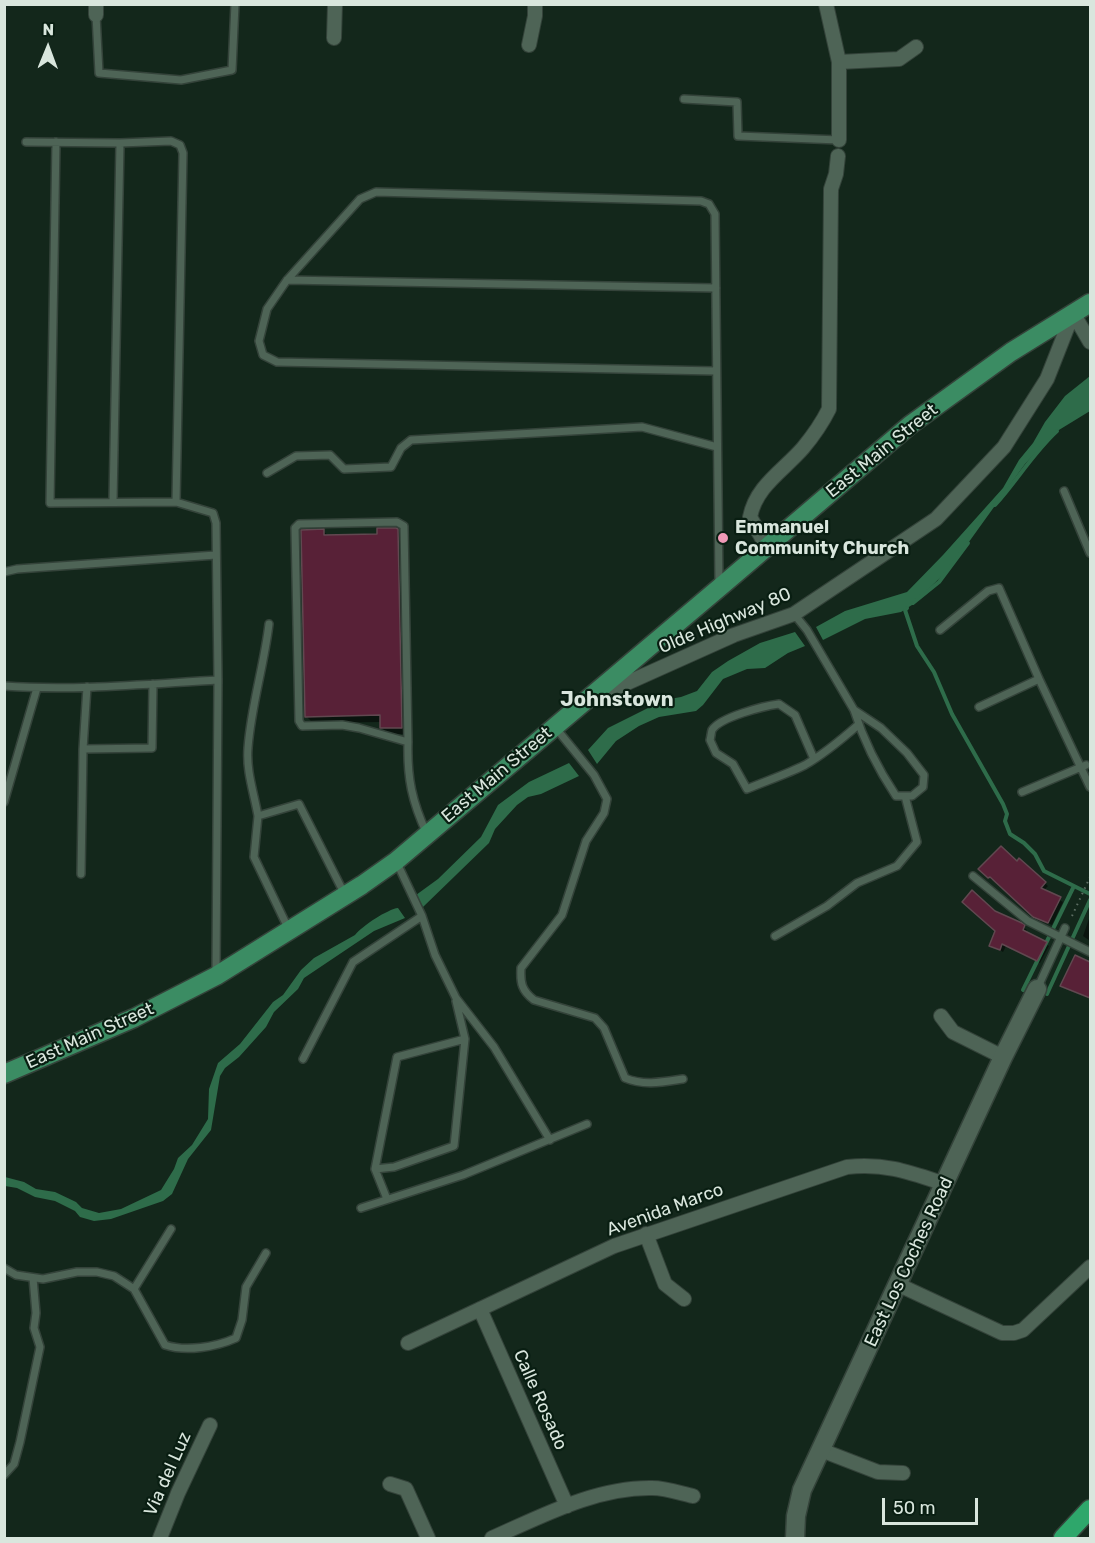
<!DOCTYPE html>
<style>
body{margin:0}
#map{position:relative;width:1095px;height:1543px;overflow:hidden;background:#13271b;font-family:Rubik,sans-serif}
canvas{display:block}
.frame{position:absolute;inset:0;border:6px solid #d9e6dd;pointer-events:none}
.north{position:absolute;left:18px;top:18px;width:60px;height:60px;-webkit-text-stroke:4px #091e12;paint-order:stroke;rotate:1deg;font-size:16px;font-weight:700;line-height:24px;text-align:center;color:#d9e6dd}
.north::after{content:'';display:block;margin:auto;width:21px;height:27px;background:#d9e6dd;clip-path:polygon(50% 0,100% 100%,50% 72%,0 100%)}
.scale{position:absolute;left:882px;top:1498px;width:96px;height:27px;box-sizing:border-box;border:3px solid #d9e6dd;border-top:0;padding-left:8px;font-size:18px;line-height:21px;white-space:nowrap;color:#d9e6dd;-webkit-text-stroke:4px #091e12;paint-order:stroke}
</style>
<div id="map">
<canvas width="1095" height="1543"></canvas>
<div class="frame"></div>
<div class="north">N</div>
<div class="scale">50 m</div>
</div>
<script>
const g = document.querySelector('canvas').getContext('2d');
g.lineJoin = 'round';
function fillPath(path, color) { g.fillStyle = color; g.fill(path, 'evenodd'); }
function stroke(path, color, width, dash) { g.strokeStyle = color; g.lineWidth = width; g.lineCap = dash ? 'butt' : 'round'; g.setLineDash(dash || []); g.stroke(path); }
function write(font, color, halo, rows, align = 'center') {
  g.font = font + ' Rubik,sans-serif'; g.lineWidth = 4.5; g.setLineDash([]); g.textBaseline = 'middle'; g.strokeStyle = halo; g.fillStyle = color; for (const [text, x, y, turn = 0] of rows) {
    g.save(); g.translate(x, y); g.rotate((+turn || 0) * Math.PI / 180); g.textAlign = isNaN(turn) ? turn : align; if (halo) g.strokeText(text, 0, 0); g.fillText(text, 0, 0); g.restore();
  }
}
fillPath(new Path2D(`
 M1090 376V411L1054 433 1025 464 966 546 944 574 912 605 901 612 865 619 823 640 816 627 845 611 907 592 943 555 1003 488 1019 460 1033 443 1045 422 1065 396Z
 M795 632 805 646 788 653 765 668 747 669 723 679 703 705 696 711 659 717 639 726 616 741 597 764 588 750 608 728 664 700 681 697 697 691 712 672 728 661 760 643Z
 M569 763 579 776 541 794 528 797 517 805 495 829 489 843 423 907 416 895 438 879 481 837 498 805 529 782Z
 M398 908 405 918 374 931 304 978 298 989 274 1012 266 1027 239 1057 225 1068 220 1076 211 1130 188 1159 172 1194 163 1201 111 1219 94 1221 80 1217 75 1211 55 1201 35 1197 17 1188 5 1186V1177L24 1182 36 1189 55 1192 76 1202 82 1208 99 1213 121 1209 161 1190 174 1169 178 1158 192 1145 208 1119 209 1089 218 1063 240 1044 273 1002 283 995 301 970 314 958 355 935C362 926 388 909 398 908Z`), '#2e6c4a');
fillPath(new Path2D(`
 M323 531 329 536 379 535 398 531 405 538 408 734H388L381 727V722L313 723 306 716Z
 M1020 860 1048 886 1043 891 1063 902 1052 925 1038 919 994 879 992 880 981 869 1017 863Z
 M994 912 1021 925 1027 930 1025 933 1049 946 1040 963 1006 946 1003 952 991 945 997 931Z
 M1090 916V941L1083 936Z
 M1076 957 1090 963V999L1062 986Z`), '#0007');
stroke(new Path2D(`
 M995 505C1017 481 1033 453 1057 431
 M913 603 939 582 968 543
 M907 608 905 610 917 646 934 672 952 714 1003 804 1007 814 1005 821 1010 834 1024 843 1035 854 1044 871 1090 894
 M1023 990 1074 886
 M1047 994 1090 900`), '#2e6c4a', 4);
const building = new Path2D(`
 M377 528H396L398 529 402 728H380V715L305 717 301 530 324 529V535L377 534Z
 M1001 846 1017 861 1019 858 1046 882 1041 888 1061 897 1048 923 1033 917 990 877 988 878 978 869Z
 M972 890 995 911 1022 923 1025 925 1023 930 1047 942 1037 961 1002 944 1000 950 989 946 995 931 962 902Z
 M1075 955 1090 962V998L1060 986Z`);
fillPath(building, '#582137');
stroke(building, '#614850', 1.5);
const lane = new Path2D(`
 M96 15 99 73 181 80 232 70 235 4
 M684 99 737 102 738 136 839 140
 M26 142 120 143 171 141 180 145 183 153 176 502
 M56 142 50 503 176 502 213 513 216 523 218 680 216 974
 M287 280 716 288
 M716 371 277 362 263 355 259 341 267 309 287 280 360 199 376 192 701 201 709 204 715 214 719 583
 M267 473 296 456 330 455 344 469 391 467 401 448 411 440 642 427 717 447
 M1064 491 1090 553
 M113 501 120 143
 M4 572 17 569 216 555
 M794 614 807 630 854 710 881 728 907 753 924 775 923 787 912 796H896C878 769 864 742 854 710
 M940 630 988 591 999 588 1039 679 1090 787
 M4 686C76 691 147 684 218 680
 M979 707 1039 679
 M555 727 594 775 607 799 604 813 586 841 562 915 521 968C520 983 522 991 534 1000L595 1018 604 1028 625 1078C644 1086 663 1082 683 1079
 M408 742 404 526 397 522 299 524 295 528 299 721 302 726 342 725 359 728 408 742C407 778 412 802 427 834
 M83 749 152 748 153 684
 M814 759 795 715 779 704C764 706 720 717 712 730 711 733 711 737 710 740L716 753 733 764 747 789C766 781 787 774 805 765 824 754 842 739 858 725
 M1022 792 1086 765
 M4 802 37 688
 M258 816C254 793 246 771 248 748 251 706 264 666 269 624
 M397 863 422 916 435 955 456 998 494 1047 550 1140
 M81 874 83 749 87 687
 M973 876 1028 921 1090 952
 M289 930 254 857 258 816 299 804 344 893
 M775 936 827 906 857 883 897 866 917 842 905 796
 M1037 989 1065 928
 M303 1059 353 962 422 916
 M375 1169 394 1167 454 1146 465 1039
 M387 1199 375 1169 397 1057 465 1039 456 1001
 M361 1208 463 1175 587 1124
 M4 1268 16 1275 43 1279 77 1272H97L114 1276 134 1289 165 1345C186 1352 216 1347 236 1338L242 1320 246 1287 266 1253
 M134 1289 171 1229
 M4 1475 14 1464 20 1442 40 1347 34 1328 36 1313 33 1278`);
const street = new Path2D(`
 M826 4 839 62V140
 M96 15V4
 M334 38 335 4
 M529 45 535 16V4
 M839 62 899 59 916 47
 M1073 313 1090 342
 M767 547 750 517C756 486 783 471 803 448 813 436 822 423 829 409L831 189 836 174 838 156
 M598 696 734 635 794 614 936 519 1004 447 1047 379 1073 313
 M941 1016 953 1032 1003 1057
 M646 1234 665 1284 684 1299
 M899 1285 1002 1333H1014L1023 1330 1090 1267
 M480 1309 567 1506
 M408 1343 614 1246 847 1167C886 1163 909 1172 945 1184
 M821 1450 878 1472 903 1473
 M390 1484 406 1489 428 1538
 M160 1538 178 1493 210 1425
 M492 1538C542 1516 596 1487 652 1488 666 1488 680 1493 693 1496`);
const secondary = new Path2D(`
 M795 1538 796 1516 802 1490 1003 1057 1037 989`);
const primary = new Path2D(`
 M4 1074 134 1018 216 976 362 885 396 861 719 588 910 425 1011 352 1090 303`);
const highway = new Path2D(`
 M1063 1538 1090 1509`);
stroke(lane, '#34433a', 10);
stroke(street, '#34433a', 16);
stroke(secondary, '#34433a', 21);
stroke(primary, '#34433a', 21);
stroke(highway, '#34433a', 21);
stroke(new Path2D(`
 M1072 916 1090 877`), '#5e6f64', 2, [1.5, 4.5]);
stroke(lane, '#4e6456', 7);
stroke(street, '#4e6456', 14);
stroke(secondary, '#4e6456', 18);
stroke(primary, '#3b8c63', 18);
stroke(highway, '#2ea76b', 18);
for (const [x, y, r, color] of [
 [723,538,6,"#f09ab7"]
]) { const dot = new Path2D(); dot.arc(x, y, r, 0, 2 * Math.PI); g.fillStyle = color; g.fill(dot); stroke(dot, '#091e12', 2); }
write('18px', '#d9e6dd', '#091e12', [
 ["East Main Street",882,451,-39],
 ["Olde Highway 80",725,621,-23],
 ["East Main Street",497,775,-40],
 ["East Main Street",90,1036,-24],
 ["Avenida Marco",665,1210,-20],
 ["East Los Coches Road",909,1262,-65],
 ["Calle Rosado",540,1400,66],
 ["Via del Luz",168,1474,-66]
]);
write('bold 18px', '#d9e6dd', '#091e12', [
 ["Emmanuel",735,528],
 ["Community Church",735,549]
], 'left');
write('bold 20px', '#d9e6dd', '#091e12', [
 ["Johnstown",617,700]
]);
</script>
